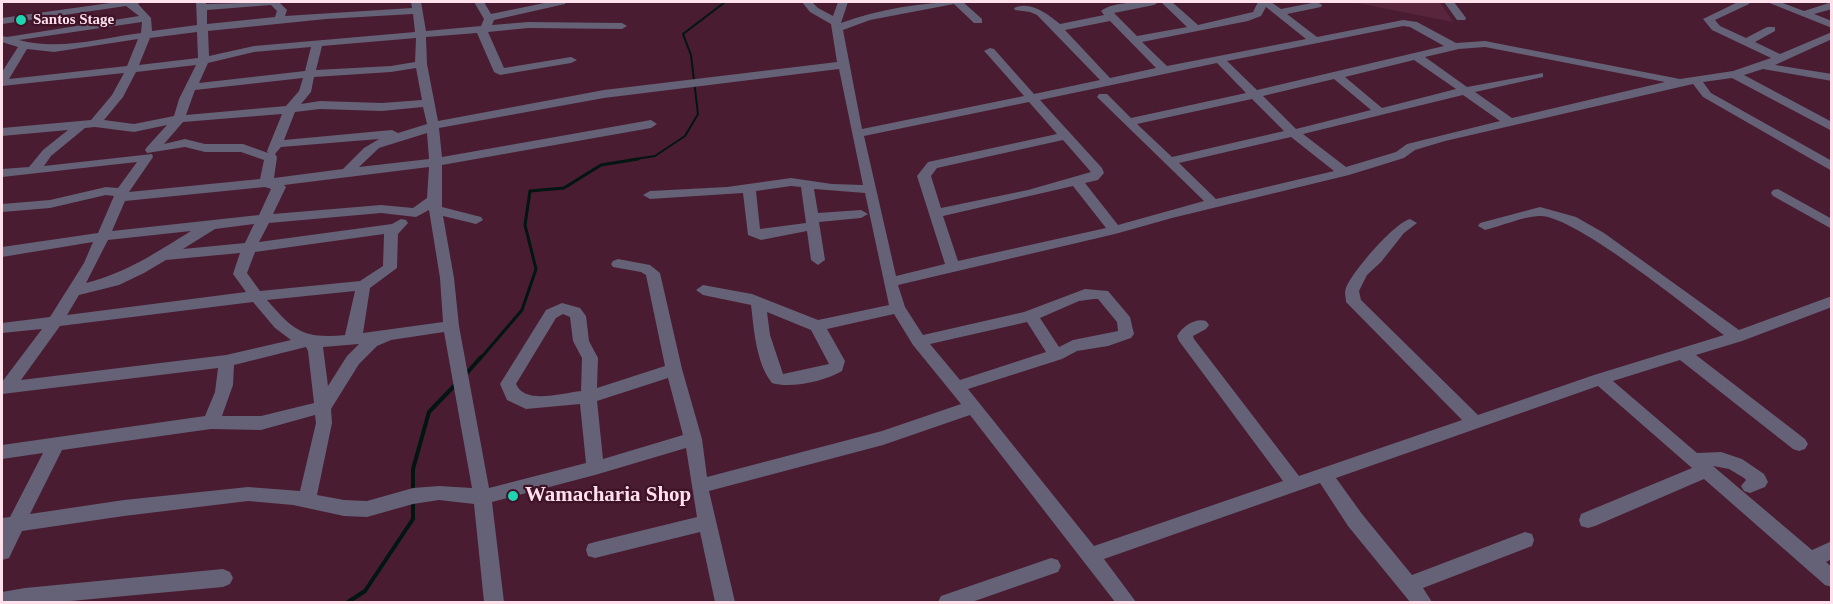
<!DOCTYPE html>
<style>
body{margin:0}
#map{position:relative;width:1833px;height:604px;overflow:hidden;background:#491c31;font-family:"Times New Roman",serif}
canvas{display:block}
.frame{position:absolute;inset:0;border:3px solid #ffe0eb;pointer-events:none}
</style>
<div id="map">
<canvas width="1833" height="604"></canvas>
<div class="frame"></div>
</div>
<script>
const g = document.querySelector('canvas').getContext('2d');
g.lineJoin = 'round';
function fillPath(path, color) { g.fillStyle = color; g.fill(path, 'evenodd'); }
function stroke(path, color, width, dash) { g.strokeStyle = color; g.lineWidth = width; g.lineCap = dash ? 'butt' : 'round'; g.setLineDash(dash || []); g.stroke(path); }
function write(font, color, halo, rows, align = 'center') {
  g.font = font + ' "Times New Roman",serif'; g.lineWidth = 4.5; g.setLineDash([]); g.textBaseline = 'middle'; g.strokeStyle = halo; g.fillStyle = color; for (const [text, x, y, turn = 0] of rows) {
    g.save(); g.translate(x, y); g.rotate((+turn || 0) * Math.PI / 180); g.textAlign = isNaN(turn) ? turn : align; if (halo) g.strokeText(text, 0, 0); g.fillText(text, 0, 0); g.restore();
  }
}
fillPath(new Path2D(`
 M1352 2H1440L1453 22Z`), '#59253d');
stroke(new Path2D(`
 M629 160 655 156 685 136 698 114 691 55 683 34 725 2`), '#021611', 2);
stroke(new Path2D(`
 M480 359 522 310 536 269 525 225 530 191 564 188 601 165 638 159`), '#021611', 3);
stroke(new Path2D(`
 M466 374 481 357
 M413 492V469L429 412 455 385
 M348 602 365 591 413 519V502`), '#021611', 4);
fillPath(new Path2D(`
 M117 2H140L138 4 151 18 152 31 197 25 196 2H206V4L279 2 287 10 285 16 412 8 411 2H421L426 31 481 26 484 19 474 2H484L491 14 549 2H566L565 4 494 20 492 25 528 22 622 23 627 26 622 29 528 28 488 32 504 68 571 57 577 60 571 63 500 75 494 72 477 33 426 37 427 64 438 121 604 90 837 62 831 24 810 12 802 2H812L818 8 833 16 838 2H848L841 23C880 9 922 2 963 2L982 19V23H974L954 4 870 20 843 30 862 129 1024 96 986 53 984 51 990 48 994 49 1034 94 1100 80 1037 15 1030 12 1015 10 1014 8C1030 0 1048 14 1060 24L1104 15 1101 11C1114 1 1142 2 1159 2L1154 5 1114 13 1137 36 1187 27 1161 2H1172L1198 25 1253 12 1258 2H1271L1281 9 1317 2 1322 5 1321 7 1287 14 1317 37 1403 20 1417 22 1456 43 1485 41 1680 79 1733 71 1771 58 1712 30 1703 19 1738 2H1750L1749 4 1715 20 1720 26 1746 38 1767 27H1775V31L1755 42 1780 54 1832 32V39L1775 65 1832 74V81L1763 69 1744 75 1832 122V131L1732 78 1703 82 1711 93 1832 161V171L1703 97 1693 84 1445 141 1415 150 1404 158 1349 175 1172 218 1115 234 898 285 905 307 923 335 1024 312 1085 289 1108 291 1130 317 1134 334 1131 338 1108 346 1077 351 1062 359 968 389 1094 546 1283 481 1179 341 1177 336C1183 326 1195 318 1206 321L1209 325 1206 329 1193 336 1194 339 1299 476 1462 420 1346 302C1346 297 1344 293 1346 288 1352 272 1394 223 1410 219L1417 223 1404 233 1381 262 1367 275 1359 291 1361 300 1478 415 1594 375 1724 335C1692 311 1572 213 1539 216 1521 217 1502 226 1485 230L1478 226 1480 223 1540 207 1576 217 1604 233 1739 330 1832 296V307L1742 341 1696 355 1805 439 1808 444 1805 449 1799 451 1793 449 1680 360 1613 381 1697 453 1721 452 1742 459 1764 474 1768 482 1765 487 1750 493 1744 491 1741 486 1746 480 1744 478 1729 469 1713 466 1812 550 1832 541V559L1826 562 1832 567V587L1825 585 1704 479 1595 526 1588 528 1581 526 1579 520 1581 514 1692 468 1598 386 1336 478 1362 514 1412 575 1525 532 1532 534 1534 540 1532 546 1423 588 1432 602H1410L1348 526 1320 483 1104 559 1136 602H1115L970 415 883 445 709 491 735 602H715L700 532 595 558 588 556 586 550 588 544 595 542 697 517 686 448 595 475 492 502 504 602H484L474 504 439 500 413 504 367 517 344 516 293 505 248 501 124 516 22 531 9 558 2 560V518L10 517 43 453 2 459V445L205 416 215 392 218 368 2 394V382L42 329 2 333V323L50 317 84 263 93 242 2 257V247L98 233 114 196 106 195 50 208 2 212V204L50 200 106 187 118 188 137 162 2 177V169L29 167 43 150 68 130 2 136V128L91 120 112 95 124 73 2 86V72L18 47 2 42V36L7 37 139 16 126 6 2 24V18ZM271 5 277 11 275 17 207 24V10ZM1266 7 1306 39 1167 66 1142 42 1248 21 1261 16ZM413 14 415 32 254 46 209 56 208 31 326 19ZM1110 21 1156 68 1110 78 1065 30ZM142 22 141 33C101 38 59 51 19 40ZM1403 26 1410 27 1444 46 1257 90 1227 61ZM197 32 198 58 139 65 150 38ZM416 38 415 62 391 66 316 70 322 46ZM138 39 127 66 9 79 27 49 54 52ZM311 47 305 71 199 83 208 63 254 52ZM1485 47 1665 82 1512 118 1475 92 1543 77V73L1467 87 1425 57 1459 49ZM1414 60 1456 89 1382 108 1345 77ZM1217 63 1246 93 1131 118 1107 94H1099L1097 97 1204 201 1118 225 1085 183 1098 180 1104 173 1102 168 1040 100ZM196 65 179 99 174 116 134 124 104 120 123 97 136 72ZM416 68 422 100 382 103 320 101 301 104 311 92 314 77 391 72ZM839 69 863 185 832 184 791 178 727 187 650 191 643 195 650 199 743 193 748 235 761 240 807 231 811 260 818 265 825 260 819 222 861 218 868 214 861 210 818 213 814 189 865 193 889 305 818 320 752 294 703 285 696 290 703 295 751 305C754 330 756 363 772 383 791 389 825 381 842 371L845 361 827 329 894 314 913 345 961 404 882 431 707 477 702 439 682 369 660 273 650 265 618 259 613 261 611 264 613 267 641 272 646 275 665 366 597 388 598 358 589 341 586 316 580 308 562 303 546 310 500 384 507 400 526 409 580 404 586 463 489 488 459 326 454 278 443 216 476 224 483 220 481 217 442 207V165L651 128 657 124 651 120 442 157 439 128 604 98ZM303 78 299 91 286 106 186 115 195 90ZM1334 79 1371 110 1296 129 1263 96ZM1463 95 1500 121 1407 144 1396 152 1346 167 1303 134ZM1252 99 1284 131 1172 157 1137 124ZM1029 102 1057 134 928 162 917 176 945 264 896 276 864 136ZM423 107 427 124 398 133 392 130 284 140 295 112 320 109 382 111ZM282 114 267 151 268 153 243 144H205L185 139 164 144 183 122ZM167 125 147 147 145 150 147 153 185 147 205 152H241L264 160 260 179 129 192 153 157 152 154 44 166 51 156 85 128 95 127 134 132ZM427 133 429 159 359 167 379 148ZM1291 137 1334 171 1216 199 1179 163ZM379 139 364 148 343 169 274 178 277 157 275 154 281 147ZM1063 140 1091 172 1028 190 941 208 931 176 937 168ZM429 167 427 198 413 208 381 205 273 214 286 187 284 185ZM791 186 801 187 806 223 760 229 756 191ZM1073 186 1106 228 958 261 943 216ZM265 187 271 189 259 215 112 231 125 201ZM429 210 440 278 443 322 363 333 370 288 397 268 398 234 408 223 406 220 401 219 392 224 259 242 269 223 381 213 416 217ZM254 224 245 243 183 249 215 229ZM191 231C157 252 126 273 86 283L108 240ZM384 234 383 266 360 281 260 291 247 273 255 252ZM240 253 233 274 246 292 67 315 79 295 119 285 144 273 166 260ZM355 291 345 335C303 339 294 331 267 300ZM1094 299H1098L1117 322 1118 331 1073 340 1059 347 1040 318 1079 301ZM253 302 275 328 291 340 226 355 21 380 60 326ZM767 312 811 330 829 364 783 374 770 335ZM563 314 570 317 573 341 582 358 581 391C562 393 525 405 516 384L556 318ZM1027 322 1046 352 960 380 930 344ZM444 332 472 488 439 486 413 488 367 501 344 500 317 495 332 423 331 409 359 364 377 346 391 340ZM359 344 347 356 328 386 323 347ZM306 347 308 351 314 403 261 416H222L233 385 234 365ZM668 378 683 435 603 459 597 401ZM315 415 316 423 300 491 248 487 124 500 30 514 62 450 211 429 261 430Z
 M1444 2H1454L1466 18 1465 20H1457Z
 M1767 2H1780L1804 11 1832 2V9L1814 14 1832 21V28Z
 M1778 189 1832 219V229L1773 196 1771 193 1773 190Z
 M1051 558 1058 560 1061 566 1058 572 972 602H938L941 596Z
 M223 569 230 572 233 578 230 584 223 587 60 602H2V592L25 588Z`), '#656176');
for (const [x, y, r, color] of [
 [21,20,6,"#1ed5b0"],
 [513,496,6,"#1ed5b0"]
]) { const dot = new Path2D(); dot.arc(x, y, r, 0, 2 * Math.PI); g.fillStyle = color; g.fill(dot); stroke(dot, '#3e1227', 2); }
write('bold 15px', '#ffe0eb', '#3e1227', [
 ["Santos Stage",33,20]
], 'left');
write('bold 21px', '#ffe0eb', '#3e1227', [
 ["Wamacharia Shop",525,496]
], 'left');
</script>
